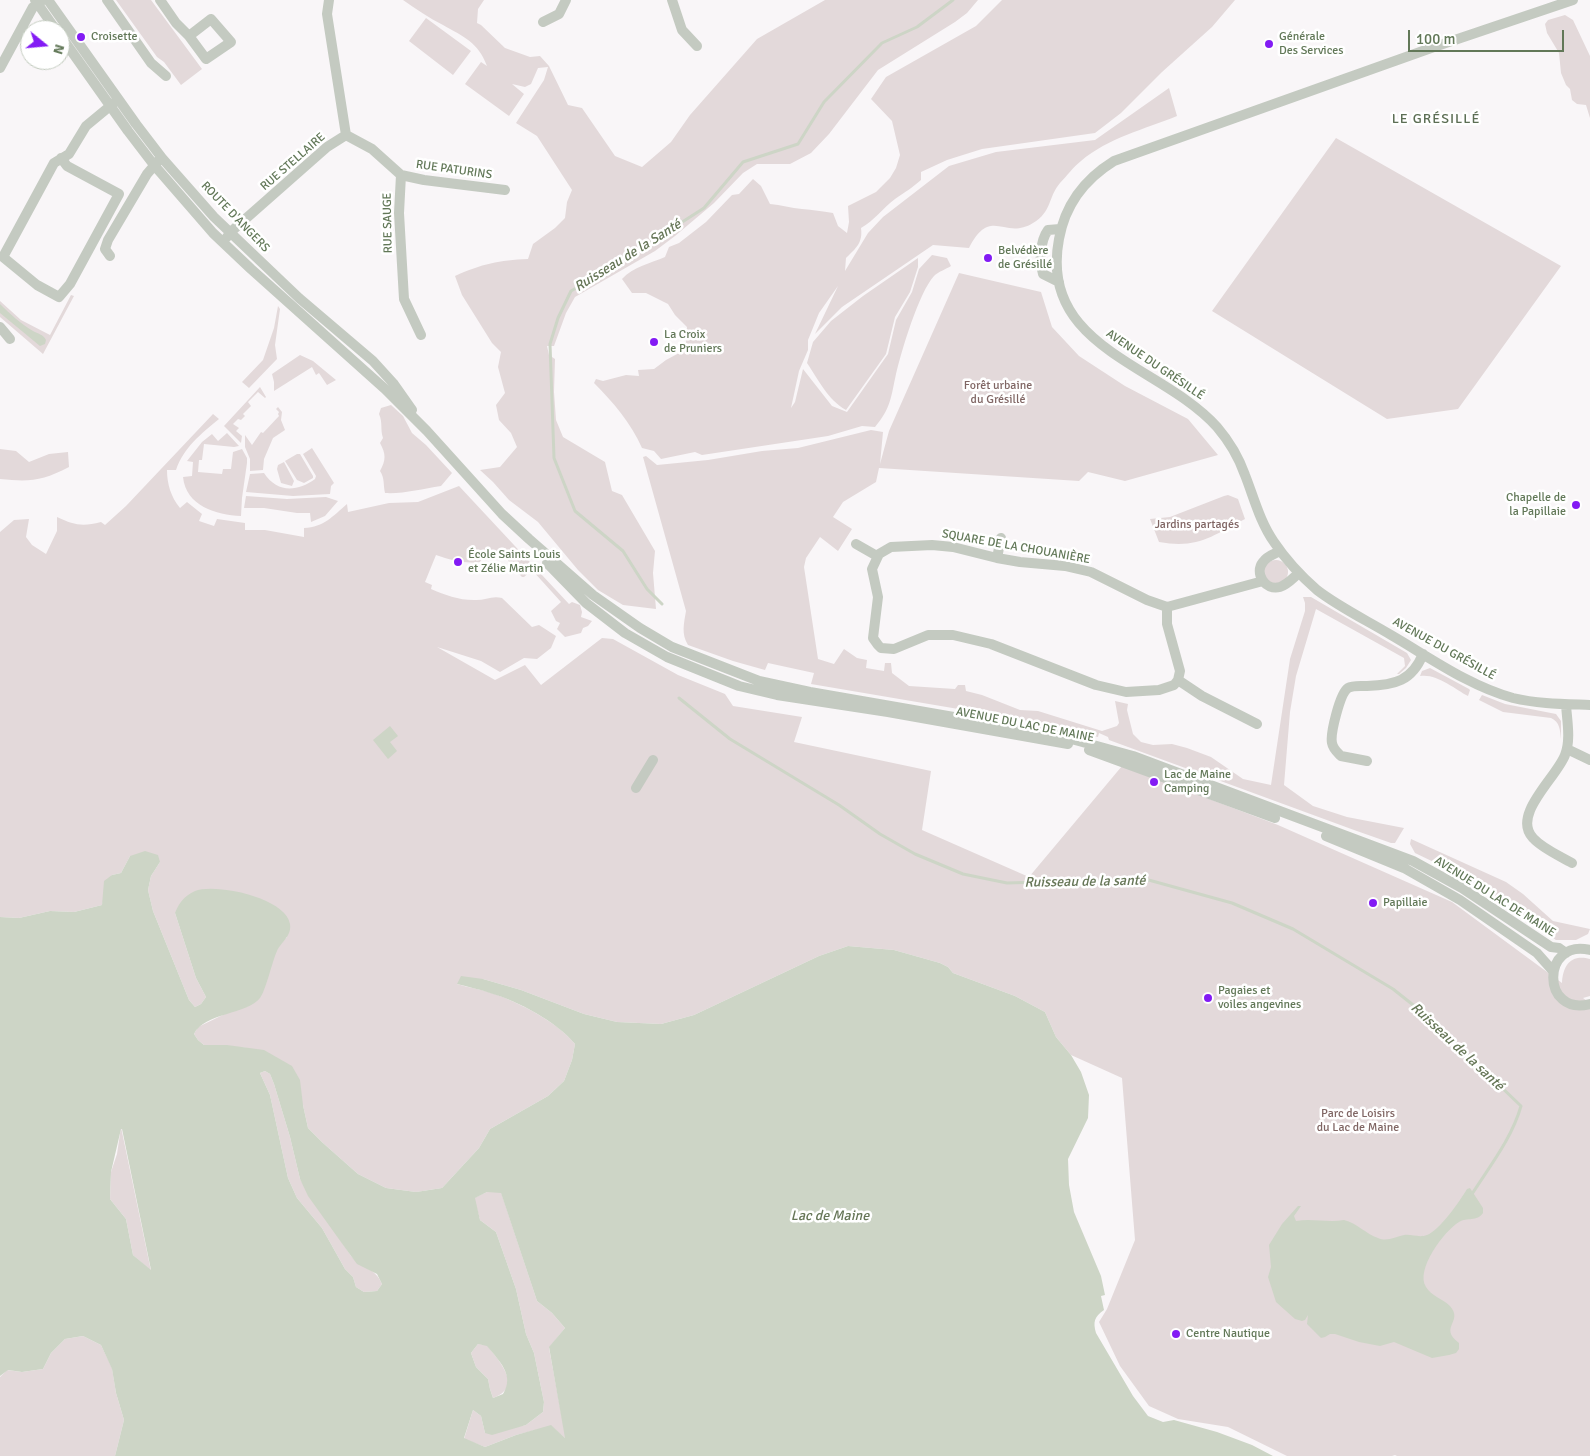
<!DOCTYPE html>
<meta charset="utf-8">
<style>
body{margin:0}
#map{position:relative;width:1590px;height:1456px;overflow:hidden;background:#f9f6f8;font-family:Signika,sans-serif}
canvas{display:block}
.north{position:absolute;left:20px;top:20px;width:50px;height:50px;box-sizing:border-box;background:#fff;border:1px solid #c0c9bc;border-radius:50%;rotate:107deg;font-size:14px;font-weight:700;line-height:20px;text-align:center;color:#627858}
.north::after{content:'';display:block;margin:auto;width:18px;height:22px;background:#831bf4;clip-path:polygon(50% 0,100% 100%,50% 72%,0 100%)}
.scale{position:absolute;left:1408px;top:30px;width:156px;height:22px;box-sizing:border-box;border:2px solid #627858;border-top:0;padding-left:6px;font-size:15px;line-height:18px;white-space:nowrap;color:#627858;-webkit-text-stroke:4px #fff;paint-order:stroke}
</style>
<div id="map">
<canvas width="1590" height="1456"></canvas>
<div class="north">N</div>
<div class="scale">100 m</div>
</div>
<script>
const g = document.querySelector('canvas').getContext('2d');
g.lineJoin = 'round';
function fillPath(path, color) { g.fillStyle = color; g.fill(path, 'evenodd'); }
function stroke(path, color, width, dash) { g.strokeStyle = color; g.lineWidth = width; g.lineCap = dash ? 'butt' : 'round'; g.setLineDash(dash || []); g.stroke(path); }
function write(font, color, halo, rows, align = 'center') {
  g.font = font + ' Signika,sans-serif'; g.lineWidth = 5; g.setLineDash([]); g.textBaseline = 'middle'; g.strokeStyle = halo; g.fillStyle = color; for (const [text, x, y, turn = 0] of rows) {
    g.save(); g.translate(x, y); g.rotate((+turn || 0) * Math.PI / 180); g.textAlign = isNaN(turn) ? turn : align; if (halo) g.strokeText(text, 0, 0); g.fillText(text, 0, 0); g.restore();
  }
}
fillPath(new Path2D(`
 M116 0H151L202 69 181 85 164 62 157 57Z
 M403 0H484L478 9 477 23 481 25 505 48 530 57 540 56 549 66 568 105 582 108 615 156 642 167 671 142 690 115 757 39 825 0H978L967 13 955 22 878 70 829 134 811 153 790 164H757L743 173 714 203 675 236 655 251 575 297 566 313 554 346H547L549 355 555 359 554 392 556 420 563 437 605 462 612 491 622 495 655 551 653 573 656 609 623 605 598 590 578 570 538 522 509 500 493 482 480 470 500 467 517 447 511 433 499 420 496 405 505 393 498 367 501 352 492 343 462 295 455 276C482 264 499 260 528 259L533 244 555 228 565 218 567 202 572 190 537 136 516 123 544 80 548 67 538 68 531 84 525 87 512 84 524 94 509 116 465 84 481 62 487 66C478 42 464 37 443 25 429 18 416 9 403 0Z
 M1002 0H1235L1212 27 1162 72 1121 113 1095 133 982 149 947 160 921 172V180C912 188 905 192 895 199 883 208 874 221 861 228 863 243 856 248 846 258L845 271 868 233 883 217 949 166 996 152 1095 140 1169 88 1177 116C1145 129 1108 138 1081 161 1073 167 1067 176 1060 183 1048 197 1052 212 1033 223 1004 241 991 205 969 248L933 245 842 307 815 334 838 286 819 313 808 340V350L799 371 791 408 795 402 803 369 832 406 847 412 888 354 896 320 912 292 919 269 932 255 947 258 951 266C946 269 938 272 934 276 919 292 901 352 896 374 891 397 891 408 875 427L862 426 828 436 702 455 695 452 661 459 654 451 642 448C631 423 613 402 594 383L596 379 603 381 626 375 639 376 638 370 654 369 666 360 681 352 686 342 687 327 675 315 668 304 646 293H632L622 279C633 267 651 263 665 257L669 247 679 243 706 222 732 195 739 194 753 179 761 186 770 204C781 205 791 208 802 209 813 210 822 211 833 213L838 226 847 233 849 222 848 206 876 192 890 178 896 168 900 155 892 121 871 99 886 77 976 26Z
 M1565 15 1573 20 1590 56V118L1586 105 1577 104 1572 100 1570 89 1566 85 1561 73 1559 53 1547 33 1545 24 1548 20Z
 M426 18 471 51 453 75 409 41Z
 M1336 138 1561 266 1458 409 1387 419 1212 311Z
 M918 258V267L910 292 895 317 886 354 846 410C828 400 818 379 807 363L813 342 831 321 863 296Z
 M959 273 1041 292 1052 327 1079 356 1125 386 1188 419 1218 455 1125 481 1088 472 1079 481 879 468 876 482 843 502 833 517 852 529 838 551 820 537 806 558 804 567 818 659 834 664 844 649 857 658 867 660 866 668 884 671 885 663H891L892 673 909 686 955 689 958 685H965L966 691 982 695 1020 710 1038 711 1102 731 1117 726 1119 723 1115 701 1128 704 1127 710 1133 734 1141 742 1153 745 1172 744 1187 748 1211 757 1243 779 1271 785 1290 659 1305 611V603L1303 597H1311L1407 653 1411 660 1406 668 1399 674H1397L1405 666 1404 658 1316 609 1296 676 1290 712 1284 785 1313 806 1347 817 1404 828 1395 843H1391L1354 830 1109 740 1108 737 1099 733 1098 737 1035 722 811 684 814 673 768 663 765 670 733 661 688 645C681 634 684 623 686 611L643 457 646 456 657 465 708 460 762 451 798 448 871 430 883 432 880 464 889 431Z
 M71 295 74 296 43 354 0 317V301L21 320 50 335Z
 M278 306 280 309 275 345 277 359 249 388 242 382 263 360 274 328Z
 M300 355 313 361 336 380 327 385 319 373 316 375 312 367 274 391V382L272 374Z
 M260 387 266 397 265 398 258 392 248 402 251 406 243 414 245 416 241 420 238 419 233 424 239 428 236 431 242 436 241 443 224 426Z
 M391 405 403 416 412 433 426 445 452 473 441 486C422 489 403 494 385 493 383 484 385 479 380 471 386 460 386 454 380 443L383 438C380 429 383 423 379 414L381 408Z
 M278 407 282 412 281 420 285 430 273 438 264 459 263 470 250 471V459L245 447V435L252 445 261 432 263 433 279 416 278 414 279 412 276 409Z
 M213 414 219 419C201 434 184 447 176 470H167C167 484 171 497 180 508L187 502 202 514 199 521 214 526 217 519 245 523V530H265L304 537V528C324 527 333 516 347 504L348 512 389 503 418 502 459 486 569 604 572 602 580 605 582 612 581 617 592 621 588 626 583 628 581 633 565 637 557 629 560 623 556 621 551 611 561 602 532 570 524 577H522C510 564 493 534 480 562 464 564 451 560 436 555L425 582 432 585 431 589C445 595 458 600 474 600 484 601 492 595 502 598L532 627 539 625 556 636 551 648 537 659 524 658 500 672 481 661 437 647 495 680 525 665 541 685 602 638 613 639 678 675 725 694 733 706 802 717 794 742 931 771 922 830 1029 877 1122 766 1278 825 1452 902 1562 983C1563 966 1570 954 1590 959V996L1583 998 1590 1003V1456H1397L1395 1455 1392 1456H1287L1228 1427 1178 1419 1149 1406 1120 1366 1099 1322 1107 1309 1135 1240 1122 1078 1071 1055 1056 1037 1045 1012 1015 996 953 973 948 967 940 963 894 950 848 946 819 956 694 1015 661 1024 617 1022 584 1014 521 990 483 979 457 984C469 988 481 989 492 993 520 1003 556 1021 575 1044L572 1060 564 1081 548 1096 490 1129 479 1148 442 1188 416 1192 386 1188 358 1174 323 1143 308 1128 303 1105 247 1048 204 1045 198 1040 194 1034 198 1027 231 1011 248 1006 278 947 287 937 175 913 196 978 206 997 201 1004 195 1007 189 1000 153 911 148 890 151 876 160 862 130 856 121 873 112 875 102 905 74 912 50 911 19 918 0 917V532L14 520 29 519 26 537 32 545 46 554 57 531V517C74 525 82 527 101 522L105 525 126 506Z
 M227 433 239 446 234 447 204 444 202 460H199L198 472 222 474 223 469H231L233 452 242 449 247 458V463L242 498 241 516C216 515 186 506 183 477L192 476 193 462 187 461 202 442 212 434 218 441Z
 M312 448 334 483 331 486 330 494 293 496 246 492 250 474 264 473C277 493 297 492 315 479L316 476 303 454Z
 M0 449 16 451 29 462 49 454 68 452 69 467C42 481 30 482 0 479Z
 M297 454H300L313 476V478L304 483 297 480 285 461Z
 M284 462 294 481 292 486 281 483 277 469 278 465Z
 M1228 495 1238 499 1245 519C1212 536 1198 549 1159 542L1150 519 1170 517 1224 496Z
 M246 496 287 499 326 497 338 501 325 516 311 522 310 513H297L264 508H244Z
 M1264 572a12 12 0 1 1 24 0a12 12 0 1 1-24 0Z
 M1430 668 1469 689 1470 690 1468 696C1455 689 1436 673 1420 676L1422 671Z
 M1482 695 1505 704 1556 714 1561 721V739C1560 730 1560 722 1551 718L1503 712 1479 700Z
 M1411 839 1506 882 1523 894 1553 921 1590 929 1588 934 1576 940H1556L1496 899 1442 866 1415 853 1410 844Z
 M265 1071 270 1074 274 1084 290 1137 300 1179 351 1256C363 1270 375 1267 382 1284L377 1291 364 1292 356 1287 353 1277 345 1269 322 1228 297 1198 288 1178 270 1095 260 1073Z
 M121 1127 151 1271 133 1255 126 1219 110 1199 111 1172 117 1154Z
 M487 1192H501L537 1301 552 1313 565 1328 549 1348 566 1439 551 1426 516 1435 485 1447 464 1439 473 1410 481 1416 485 1433 526 1425 543 1412 544 1402 534 1353 526 1334 516 1289 496 1232 480 1220 474 1198Z
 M83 1336 101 1345 112 1368 116 1393 124 1420 115 1456H0V1377L7 1370 22 1372 43 1369 51 1353 65 1339Z
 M478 1344 487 1345C499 1361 524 1387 493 1398L490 1389 488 1379 476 1367 471 1353Z`), '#e3d9da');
fillPath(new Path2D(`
 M0 304C10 314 21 324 33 331 38 334 43 334 46 340L45 344 40 346 0 313Z
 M390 726 398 736 390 742 397 751 388 759 373 740Z
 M145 851 158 855 160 862 151 876 148 890 153 911 189 1000 195 1007 201 1004 206 997 196 978 175 913C179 903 184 896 195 891 216 883 286 898 290 924 292 936 281 942 277 951 272 962 266 990 260 998 248 1014 204 1013 194 1034L198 1040 204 1045H227L264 1050 292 1066 300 1080 303 1105 308 1128 323 1143 358 1174 386 1188 416 1192 442 1188 479 1148 490 1129 548 1096 564 1081 572 1060 575 1044C557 1022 518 1001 490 993 479 989 468 987 457 984L461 976 483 979 521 990 584 1014 617 1022 661 1024 694 1015 819 956 848 946 894 950 940 963 948 967 953 973 1015 996 1045 1012 1056 1037 1071 1055 1081 1072 1089 1095 1088 1118 1068 1159 1069 1185 1074 1212 1101 1276 1105 1295 1101 1296 1104 1310C1094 1317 1093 1322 1096 1333L1133 1396 1148 1416 1163 1422 1174 1420 1217 1432 1252 1445 1273 1456H115L124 1420 116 1393 112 1369 101 1345 83 1336 65 1339 51 1353 43 1369 22 1372 8 1370 0 1376V917L19 918 50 911 74 912 102 905 104 881 112 875 121 873 130 856ZM265 1071 270 1074 274 1084 290 1137 300 1179 308 1196 351 1256 357 1264 377 1274 382 1284 377 1291 364 1292 356 1287 353 1277 345 1269 322 1228 297 1198 288 1178 270 1095 260 1073ZM121 1129H122L151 1270 133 1255 126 1219 110 1199 111 1172ZM487 1192 501 1193 537 1301 552 1313 565 1328 549 1347 565 1438 551 1425 516 1435 485 1447 464 1438 473 1410 481 1416 485 1433 492 1435 526 1425 543 1412 544 1402 534 1353 526 1334 516 1289 496 1232 480 1220 475 1198ZM478 1344 487 1346C499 1361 515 1375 503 1394L493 1398 490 1389 488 1379 476 1367 471 1353Z
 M1470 1188 1483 1208V1213C1477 1222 1467 1217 1459 1222 1444 1231 1415 1270 1426 1287 1431 1296 1443 1299 1450 1306 1464 1322 1438 1327 1459 1343V1349L1456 1353 1449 1355 1432 1358 1394 1342 1380 1346 1359 1342 1335 1334H1330L1325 1337 1321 1338 1307 1324 1308 1315 1305 1320 1302 1321 1295 1319 1276 1302 1268 1277 1271 1267 1269 1245 1282 1224 1298 1206H1301L1294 1216 1296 1221C1312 1218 1328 1223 1344 1220 1357 1223 1366 1234 1378 1238 1387 1242 1395 1237 1404 1235 1412 1234 1419 1238 1427 1235 1439 1231 1460 1201 1467 1189Z`), '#cdd5c6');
stroke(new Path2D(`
 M662 604 647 589 623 551 575 511 554 458 550 344 558 318 571 291 609 269 704 208 743 162 798 144 824 102 882 43 917 27 953 0
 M679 698 730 739 839 805 880 834 915 854 963 874 1007 883 1145 879 1232 903 1293 929 1393 989 1427 1016 1521 1106C1512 1138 1490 1166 1472 1194`), '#cdd5c6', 3);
stroke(new Path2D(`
 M35 0 56 30
 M48 0 136 124 162 158 214 217 299 298 373 361 393 383 412 410
 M107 0 151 63 166 76
 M160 0 176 23 189 36
 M672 0 682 30 697 46
 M1573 0 1434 47 1114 161C1085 179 1065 205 1059 239 1038 348 1162 365 1217 427 1229 441 1239 458 1245 475 1254 498 1260 522 1274 542 1286 560 1301 576 1317 590 1339 607 1366 620 1391 635 1429 657 1469 686 1513 698 1539 704 1564 704 1590 705
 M211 19 231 42 206 59 189 36Z
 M543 22 559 14 566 0
 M60 35 128 131 154 165 213 233 251 269 385 389 427 431 502 514 529 539 593 595 640 628 672 647 759 681 810 692 1057 735 1133 756 1413 861 1462 888 1551 947 1559 948 1566 953
 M0 68 33 7 43 0
 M346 135 372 149 401 175 399 213 404 299 421 335
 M61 158 67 166 119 194 70 284 59 297 37 285 3 257 54 163 69 154 86 126 115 102
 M401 175 424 180 505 190
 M227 237 234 229 327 147 346 135 327 14 329 0
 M110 256 105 249 108 240 147 174 159 160
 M1059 282 1043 274C1039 262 1040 241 1048 230L1060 229
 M0 327 10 339
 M856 544 877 556
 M1280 551C1274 554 1267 556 1263 562 1254 573 1265 591 1280 587 1287 585 1293 578 1299 573
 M997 558 1001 538
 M547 563 586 603 625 633 667 657 739 686 777 695 888 712 1068 744
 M1167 607 1147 600 1091 572 1065 566 1020 562 997 558 953 547 932 545 891 547 879 554 872 569 878 597 873 638 878 645 881 648 894 649 928 635H953L991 644 1096 685 1126 692 1159 690 1174 685 1178 680 1180 671 1167 624V607L1263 581
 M1178 680 1202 696 1257 724
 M1566 705C1567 720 1571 740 1565 755 1557 777 1511 815 1533 838 1543 849 1560 856 1572 863
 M1567 749 1590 760
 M1089 750 1275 818
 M1367 761 1341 756C1337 752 1333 749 1332 743 1330 734 1340 693 1348 688 1353 685 1361 686 1367 686 1395 685 1412 681 1423 654
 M636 788 653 760
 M1326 836 1404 868 1460 900 1537 953 1553 971
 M1590 950C1541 938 1541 1017 1590 1004`), '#c4cac1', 10);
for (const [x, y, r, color] of [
 [81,37,5,"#831bf4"],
 [1269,44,5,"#831bf4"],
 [988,258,5,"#831bf4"],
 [654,342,5,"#831bf4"],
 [1576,505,5,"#831bf4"],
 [458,562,5,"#831bf4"],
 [1154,782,5,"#831bf4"],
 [1373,903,5,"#831bf4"],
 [1208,998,5,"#831bf4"],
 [1176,1334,5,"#831bf4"]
]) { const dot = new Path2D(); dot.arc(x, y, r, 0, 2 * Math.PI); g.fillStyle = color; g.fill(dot); stroke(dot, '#fff', 2); }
write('12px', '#627858', '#fff', [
 ["Croisette",91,37],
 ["Générale",1279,37],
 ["Des Services",1279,51],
 ["Belvédère",998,251],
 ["de Grésillé",998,265],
 ["La Croix",664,335],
 ["de Pruniers",664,349],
 ["Chapelle de",1566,498,"right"],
 ["la Papillaie",1566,512,"right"],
 ["École Saints Louis",468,555],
 ["et Zélie Martin",468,569],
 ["Lac de Maine",1164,775],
 ["Camping",1164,789],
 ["Papillaie",1383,903],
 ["Pagaies et",1218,991],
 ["voiles angevines",1218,1005],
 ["Centre Nautique",1186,1334]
], 'left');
write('12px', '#627858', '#fff', [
 ["RUE STELLAIRE",293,162,-41],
 ["RUE PATURINS",454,170,8],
 ["ROUTE D'ANGERS",235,217,46],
 ["RUE SAUGE",388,223,-91],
 ["AVENUE DU GRÉSILLÉ",1155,365,34],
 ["SQUARE DE LA CHOUANIÈRE",1016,547,10],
 ["AVENUE DU GRÉSILLÉ",1444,649,29],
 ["AVENUE DU LAC DE MAINE",1025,725,11],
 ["AVENUE DU LAC DE MAINE",1495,897,32]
]);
write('12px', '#806664', '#fff', [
 ["Forêt urbaine",998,386],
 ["du Grésillé",998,400],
 ["Jardins partagés",1197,525],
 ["Parc de Loisirs",1358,1114],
 ["du Lac de Maine",1358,1128]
]);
g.letterSpacing = '1px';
write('14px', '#5c6e54', '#fff', [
 ["LE GRÉSILLÉ",1436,119]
]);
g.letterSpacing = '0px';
write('italic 14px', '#667657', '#fff', [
 ["Ruisseau de la Santé",628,256,-32],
 ["Ruisseau de la santé",1085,882,-1],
 ["Ruisseau de la santé",1457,1047,43],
 ["Lac de Maine",830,1216]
]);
</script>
